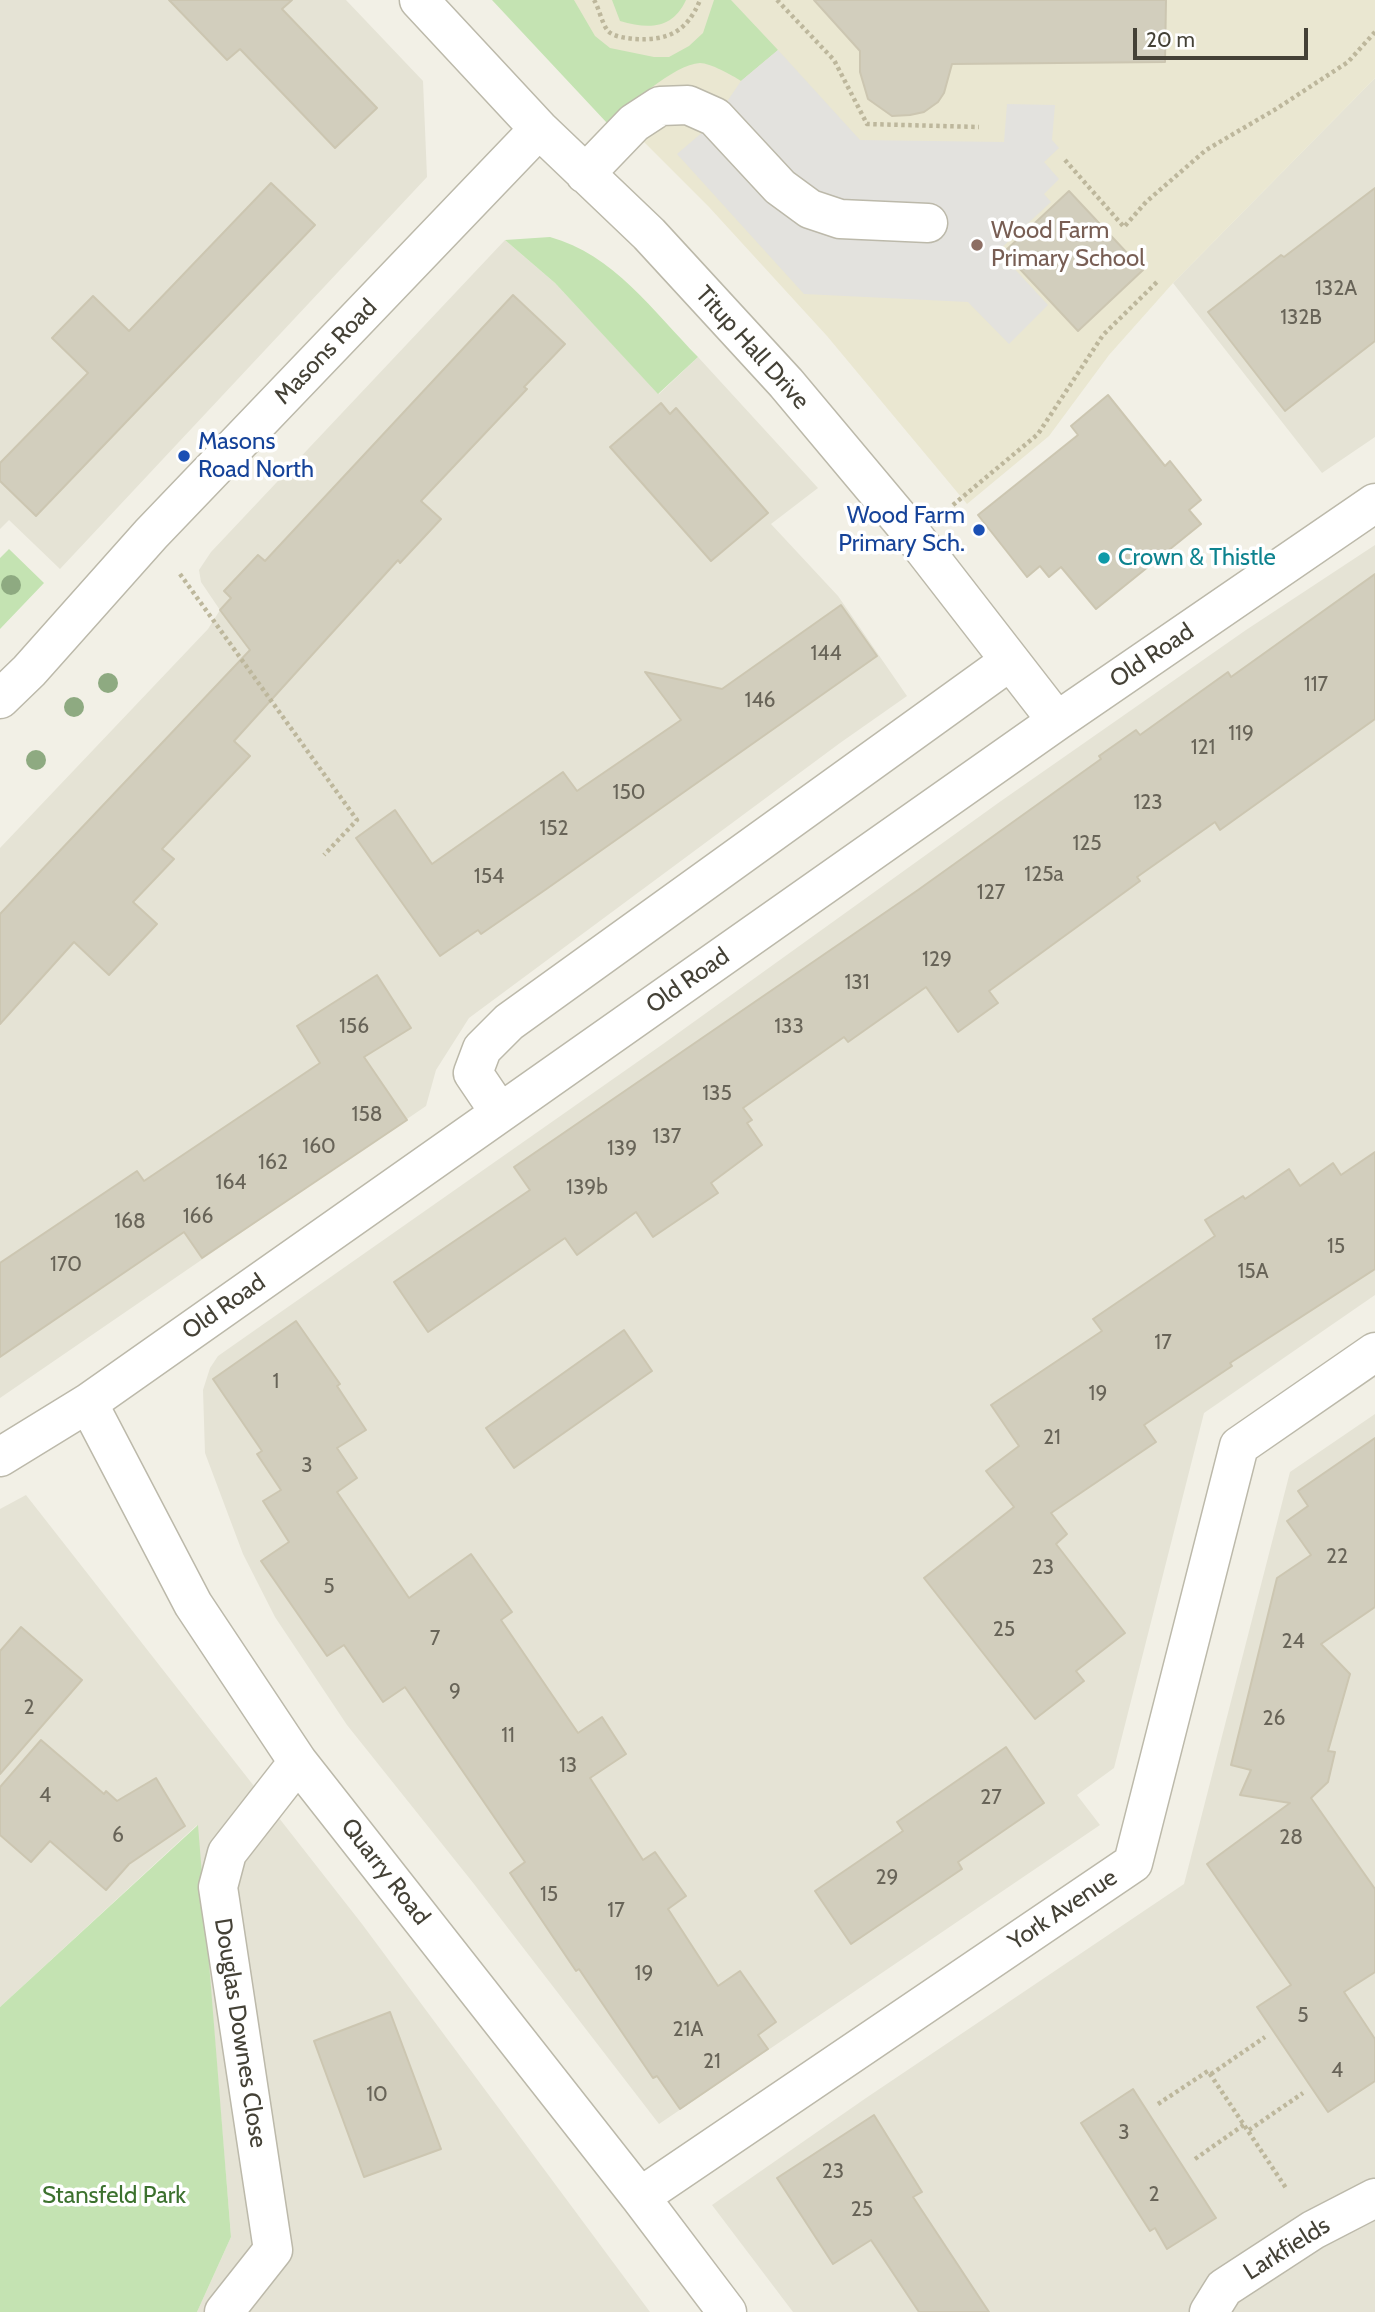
<!DOCTYPE html>
<style>
body{margin:0}
#map{position:relative;width:1375px;height:2312px;overflow:hidden;background:#f2f0e6;font-family:Cabin,sans-serif}
canvas{display:block}
.scale{position:absolute;left:1133px;top:28px;width:175px;height:32px;box-sizing:border-box;border:4px solid #444136;border-top:0;padding-left:9px;font-size:21px;line-height:24px;white-space:nowrap;color:#444136;-webkit-text-stroke:5px #fff;paint-order:stroke}
</style>
<div id="map">
<canvas width="1375" height="2312"></canvas>
<div class="scale">20 m</div>
</div>
<script>
const g = document.querySelector('canvas').getContext('2d');
g.lineJoin = 'round';
function fillPath(path, color) { g.fillStyle = color; g.fill(path, 'evenodd'); }
function stroke(path, color, width, dash) { g.strokeStyle = color; g.lineWidth = width; g.lineCap = dash ? 'butt' : 'round'; g.setLineDash(dash || []); g.stroke(path); }
function write(font, color, halo, rows, align = 'center') {
  g.font = font + ' Cabin,sans-serif'; g.lineWidth = 7; g.setLineDash([]); g.textBaseline = 'middle'; g.strokeStyle = halo; g.fillStyle = color; for (const [text, x, y, turn = 0] of rows) {
    g.save(); g.translate(x, y); g.rotate((+turn || 0) * Math.PI / 180); g.textAlign = isNaN(turn) ? turn : align; if (halo) g.strokeText(text, 0, 0); g.fillText(text, 0, 0); g.restore();
  }
}
fillPath(new Path2D(`
 M0 0H346L423 81 427 177 60 569 9 520 0 529Z
 M1375 78V437L1322 473 1173 283Z
 M505 240 555 283 659 394 698 357 818 488 771 524 838 596 907 696 840 743 469 1018 436 1070 426 1106 0 1398V848L208 629 220 610 201 582 199 570 211 552Z
 M1375 545V1295L1204 1413 1114 1768 1077 1795 1100 1825 659 2124 474 1884 347 1725 275 1617 243 1554 205 1453 203 1390 210 1368 218 1356 663 1044 1001 801 1246 630Z
 M1375 1414V2312H793L712 2205 866 2098 1184 1884 1290 1472Z
 M26 1495 362 1924 650 2312H197L231 2237 197 1825 0 2007V1509Z`), '#e5e3d5');
fillPath(new Path2D(`
 M502 0H1375V78L1173 283 1109 355 1049 436 967 504 827 336 709 207Z`), '#eae7d1');
fillPath(new Path2D(`
 M492 0H574L595 36 610 48 654 57H669L689 46 703 33 714 0H731L778 50 741 81C732 75 710 63 700 63 674 64 628 107 607 123Z
 M612 0H686C672 30 648 29 620 21Z
 M550 237C613 254 654 312 698 357L658 394 555 283 505 240Z
 M9 549 44 583 0 629V558Z
 M198 1825 231 2237 197 2312H0V2007Z`), '#c4e3b2');
fillPath(new Path2D(`
 M778 50 860 140 1004 142 1007 104 1055 105 1052 140 1059 148 1044 162 1059 179 1044 194 1051 202 998 251 1048 305 1009 344 968 302 804 294 677 154 711 125 741 81Z`), '#e3e2de');
const building = new Path2D(`
 M169 0H292L282 9 377 108 335 148 240 49 227 60Z
 M814 0H1166L1165 62 952 64 944 93 938 102 924 112 910 115 892 116 868 99 860 72V51Z
 M271 183 315 225 36 516 0 481V463L88 373 52 338 93 296 129 331Z
 M1375 188V341L1285 411 1208 312 1281 255 1284 257Z
 M1069 191 1143 270 1078 331 1004 252Z
 M513 295 565 344 524 387 527 389 421 501 441 519 400 563 398 560 234 741 250 756 162 849 174 859 133 902 157 924 109 975 74 942 0 1024V914L250 650 220 610 231 598 224 591 258 555 265 561Z
 M1108 395 1165 466 1170 461 1201 500 1189 510 1201 524 1096 609 1061 567 1049 577 1040 566 1027 577 978 515 1078 435 1071 426Z
 M661 403 670 414 676 408 768 513 711 561 610 447Z
 M1375 574V719L1220 830 1215 822 1137 877 1140 881 989 991 998 1003 958 1032 926 987 848 1042 844 1037 743 1108 752 1120 747 1123 762 1145 711 1183 718 1193 653 1237 636 1212 577 1255 565 1238 428 1332 394 1282 530 1190 514 1167 918 890 1101 759 1099 756 1136 730 1140 735 1228 672 1231 677Z
 M841 605 877 656 545 890 481 934 478 930 440 956 356 838 395 810 432 864 563 772 577 791 681 720 645 672 722 689Z
 M377 975 411 1028 364 1057 407 1120 202 1258 184 1232 0 1357V1263L137 1171 144 1181 320 1063 297 1026Z
 M1375 1152V1269L1230 1363 1232 1366 1144 1425 1156 1442 1051 1513 1067 1534 1056 1544 1125 1633 1076 1671 1084 1681 1035 1719 924 1578 1014 1507 986 1471 1019 1446 991 1405 1102 1331 1093 1319 1215 1236 1205 1220 1243 1196 1245 1199 1289 1169 1300 1186 1333 1163 1341 1175Z
 M296 1321 340 1384 337 1386 366 1430 337 1448 357 1478 337 1492 409 1598 471 1554 512 1612 501 1620 578 1733 602 1717 626 1754 590 1778 643 1860 655 1852 686 1896 668 1909 718 1986 740 1971 776 2022 758 2035 768 2049 680 2109 657 2076 653 2078 579 1969 576 1971 510 1873 525 1862 405 1687 383 1702 344 1645 327 1656 261 1561 289 1542 263 1501 281 1490 257 1454 262 1451 213 1379Z
 M624 1330 652 1371 514 1468 486 1428Z
 M1375 1438V1607L1321 1644 1350 1674 1328 1751 1335 1752 1328 1782 1311 1798 1375 1889V1972L1344 1992 1375 2039V2081L1328 2112 1257 2007 1291 1985 1207 1864 1290 1803 1240 1795 1251 1770 1231 1765 1277 1578 1311 1555 1287 1521 1308 1506 1298 1491Z
 M21 1627 82 1680 0 1774V1651Z
 M41 1740 104 1794 106 1791 117 1801 156 1778 185 1826 129 1864 106 1890 50 1841 31 1862 0 1835V1787Z
 M1006 1747 1044 1803 958 1862 962 1869 851 1944 815 1891 903 1831 897 1822Z
 M390 2012 441 2149 364 2177 314 2041Z
 M1133 2089 1216 2218 1167 2249 1155 2228 1150 2231 1081 2123Z
 M874 2115 922 2192 913 2197 989 2312H919L871 2240 833 2264 777 2178Z`);
fillPath(building, '#d2cebd');
stroke(building, '#ccc6b1', 2);
const minor = new Path2D(`
 M419 0 539 129 649 234 786 383 905 525 1057 721
 M585 174 634 123 660 106 688 105 715 117 780 187 810 209 840 219 928 223
 M0 699 29 671 151 534 539 129
 M500 1113 473 1073 482 1049 509 1022 1010 661
 M88 1403 193 1604 298 1762 640 2197 727 2312
 M0 1457 88 1403 1057 721 1375 503
 M640 2197 1133 1863 1239 1446 1375 1352
 M224 2312 273 2250 218 1887 227 1853 298 1762
 M1209 2312 1224 2288 1313 2230 1375 2198`);
stroke(minor, '#bcb9aa', 41);
stroke(new Path2D(`
 M594 0C599 8 602 24 608 31 614 37 626 38 634 39 668 41 687 32 700 0
 M777 0 834 60 867 124 979 127
 M1065 160 1124 227 1146 202 1206 150 1276 109 1348 62 1375 32
 M953 505 1038 434 1103 335 1159 280
 M180 574 357 820 324 855
 M1211 2074 1265 2037
 M1158 2104 1208 2071 1286 2188
 M1249 2130 1303 2093
 M1195 2159 1245 2124`), '#bdb79c', 4.5, [3.5, 3.5]);
stroke(minor, '#fff', 38);
g.fillStyle = '#8eaa81';
for (const [x, y] of [
 [11,585],
 [108,683],
 [74,707],
 [36,760]
]) { g.beginPath(); g.arc(x, y, 10, 0, 2 * Math.PI); g.fill(); }
for (const [x, y, r, color] of [
 [977,245,7,"#8d6e63"],
 [184,456,7,"#1a4fb4"],
 [979,530,7,"#1a4fb4"],
 [1104,558,7,"#0f9aa8"]
]) { const dot = new Path2D(); dot.arc(x, y, r, 0, 2 * Math.PI); g.fillStyle = color; g.fill(dot); stroke(dot, '#fff', 2.5); }
write('21px', '#686458', null, [
 ["132A",1336,289],
 ["132B",1301,318],
 ["144",826,654],
 ["117",1316,685],
 ["146",760,701],
 ["119",1241,734],
 ["121",1203,748],
 ["150",629,793],
 ["123",1148,803],
 ["152",554,829],
 ["125",1087,844],
 ["125a",1044,875],
 ["154",489,877],
 ["127",991,893],
 ["129",937,960],
 ["131",857,983],
 ["156",354,1027],
 ["133",789,1027],
 ["135",717,1094],
 ["158",367,1115],
 ["137",667,1137],
 ["160",319,1147],
 ["139",622,1149],
 ["162",273,1163],
 ["164",231,1183],
 ["139b",587,1188],
 ["166",198,1217],
 ["168",130,1222],
 ["15",1336,1247],
 ["170",66,1265],
 ["15A",1253,1272],
 ["17",1163,1343],
 ["1",276,1382],
 ["19",1098,1394],
 ["21",1052,1438],
 ["3",307,1466],
 ["22",1337,1557],
 ["23",1043,1568],
 ["5",329,1587],
 ["25",1004,1630],
 ["7",435,1639],
 ["24",1293,1642],
 ["9",455,1692],
 ["2",29,1708],
 ["26",1274,1719],
 ["11",508,1736],
 ["13",568,1766],
 ["4",45,1796],
 ["27",991,1798],
 ["6",118,1836],
 ["28",1291,1838],
 ["29",887,1878],
 ["15",549,1895],
 ["17",616,1911],
 ["19",644,1974],
 ["5",1303,2016],
 ["21A",688,2030],
 ["21",712,2062],
 ["4",1337,2071],
 ["10",377,2095],
 ["3",1124,2133],
 ["23",833,2172],
 ["2",1154,2195],
 ["25",862,2210]
]);
write('24px', '#785e54', '#fff', [
 ["Wood Farm",991,231],
 ["Primary School",991,259]
], 'left');
write('24px', '#444136', '#fff', [
 ["Titup Hall Drive",752,348,48],
 ["Masons Road",326,352,-46],
 ["Old Road",1152,656,-34],
 ["Old Road",688,981,-35],
 ["Old Road",224,1307,-35],
 ["Quarry Road",385,1872,52],
 ["York Avenue",1063,1910,-34],
 ["Douglas Downes Close",240,2033,81],
 ["Larkfields",1287,2249,-32]
]);
write('24px', '#164399', '#fff', [
 ["Masons",198,442],
 ["Road North",198,470],
 ["Wood Farm",965,516,"right"],
 ["Primary Sch.",965,544,"right"]
], 'left');
write('24px', '#0d838f', '#fff', [
 ["Crown & Thistle",1118,558]
], 'left');
write('24px', '#3c712e', '#fff', [
 ["Stansfeld Park",114,2196]
]);
</script>
